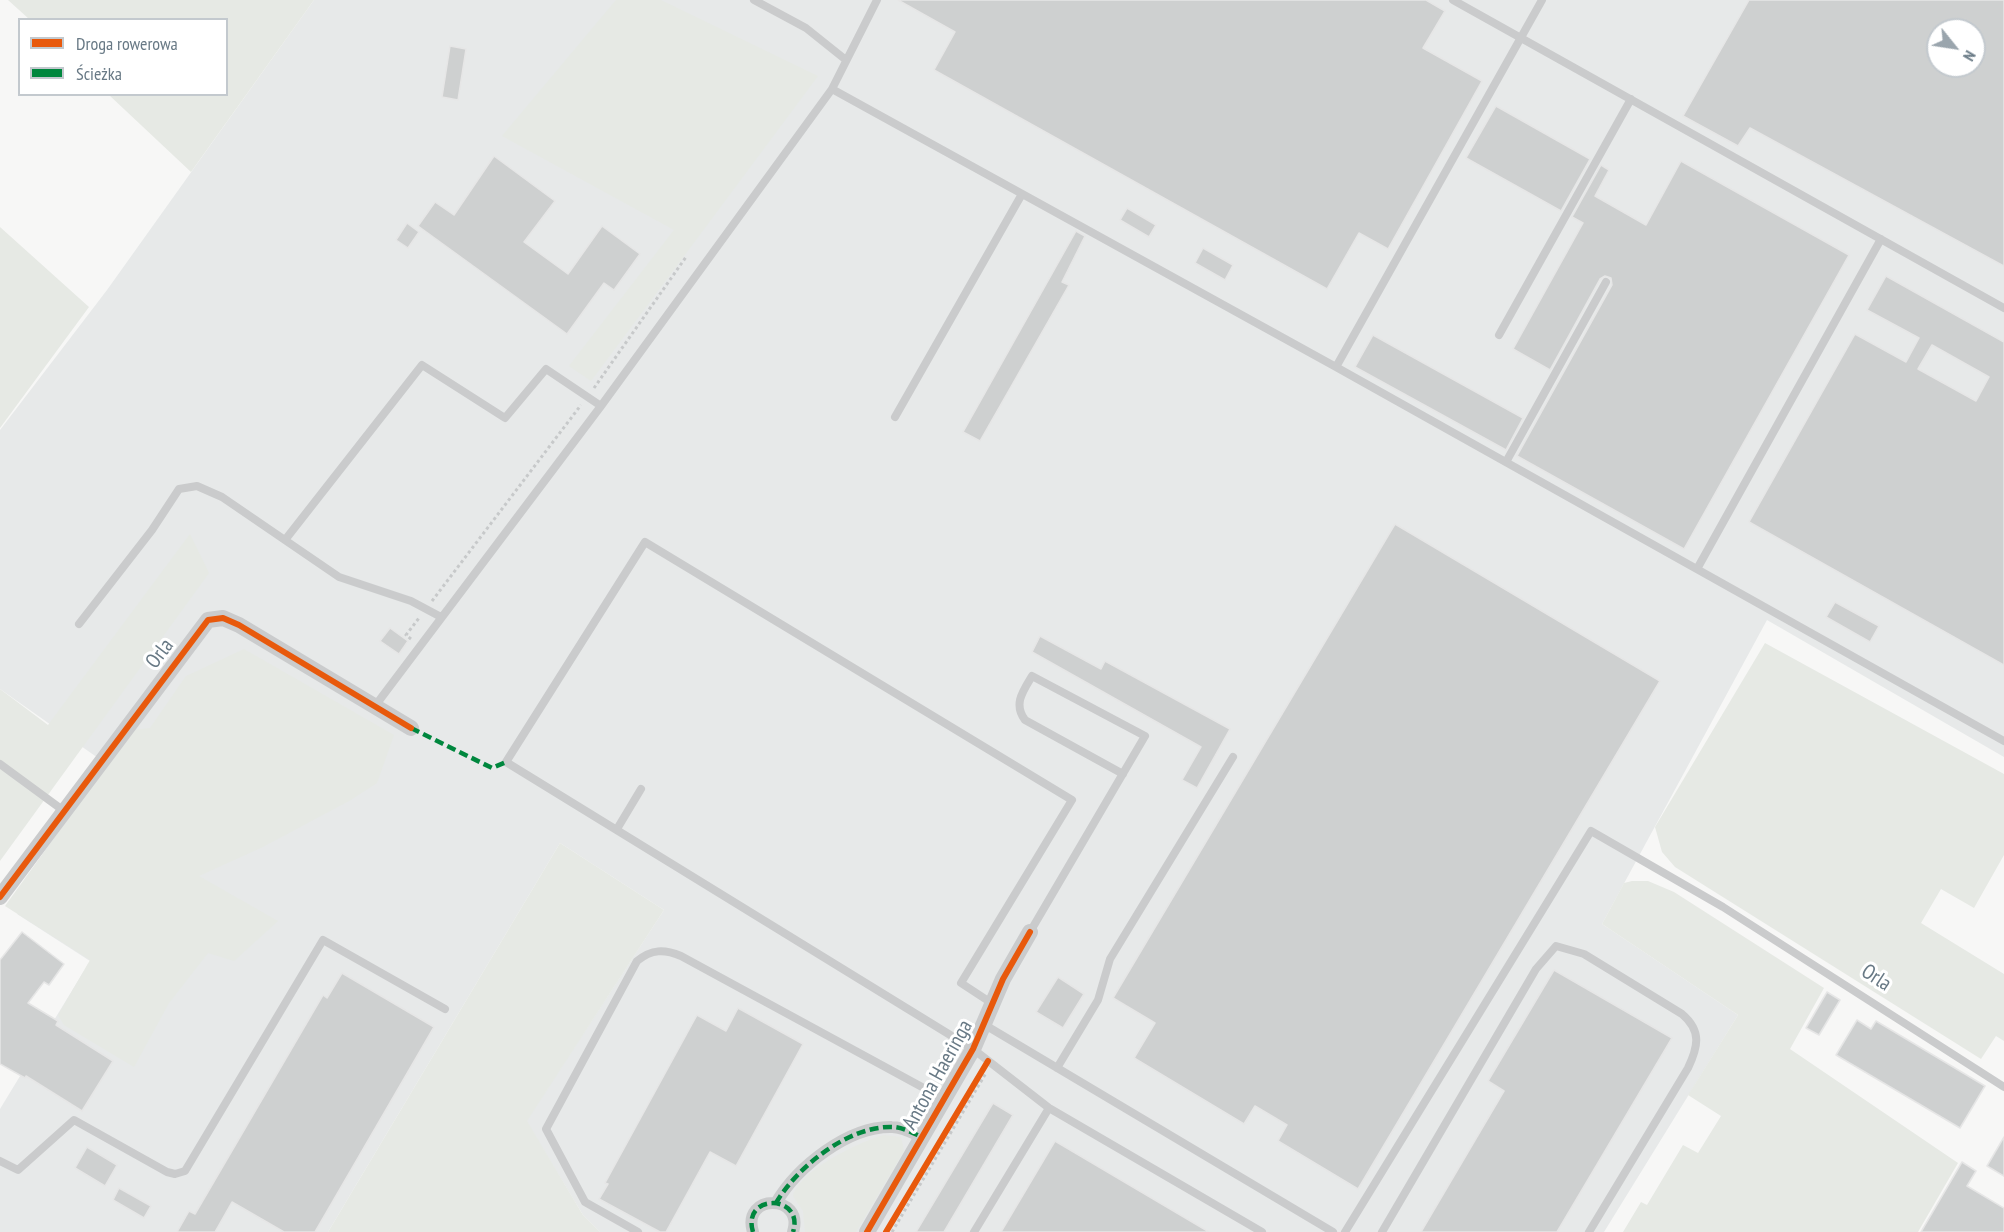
<!DOCTYPE html>
<meta charset="utf-8">
<style>
body{margin:0}
#map{position:relative;width:2004px;height:1232px;overflow:hidden;background:#f7f7f6;font-family:"PT Sans Narrow",sans-serif}
canvas{display:block}
.legend{position:absolute;left:18px;top:18px;width:210px;height:78px;box-sizing:border-box;background:#fff;border:2px solid #c3c9ce;margin:0;padding:8px 10px;list-style:none;font-size:18px;color:#687985}
.legend li{display:flex;align-items:center;gap:12px;height:30px}
.legend b{width:30px;border:2px solid #c3c9ce}
.north{position:absolute;left:1926px;top:18px;width:60px;height:60px;box-sizing:border-box;background:#fff;border:2px solid #c3c9ce;border-radius:50%;rotate:120deg;font-size:16px;font-weight:700;line-height:24px;text-align:center;color:#687985}
.north::after{content:'';display:block;margin:auto;width:21px;height:27px;background:#9aa5ad;clip-path:polygon(50% 0,100% 100%,50% 72%,0 100%)}
</style>
<div id="map">
<canvas width="2004" height="1232"></canvas>
<ul class="legend">
<li><b style="height:8px;background:#e8590c"></b>Droga rowerowa</li>
<li><b style="height:8px;background:#00873e"></b>Ścieżka</li>
</ul>
<div class="north">N</div>
</div>
<script>
const g = document.querySelector('canvas').getContext('2d');
g.lineJoin = 'round';
function fillPath(path, color) { g.fillStyle = color; g.fill(path, 'evenodd'); }
function stroke(path, color, width, dash) { g.strokeStyle = color; g.lineWidth = width; g.lineCap = dash ? 'butt' : 'round'; g.setLineDash(dash || []); g.stroke(path); }
function write(font, color, halo, rows, align = 'center') {
  g.font = font + ' "PT Sans Narrow",sans-serif'; g.lineWidth = 6; g.setLineDash([]); g.textBaseline = 'middle'; g.strokeStyle = halo; g.fillStyle = color; for (const [text, x, y, turn = 0] of rows) {
    g.save(); g.translate(x, y); g.rotate((+turn || 0) * Math.PI / 180); g.textAlign = isNaN(turn) ? turn : align; if (halo) g.strokeText(text, 0, 0); g.fillText(text, 0, 0); g.restore();
  }
}
fillPath(new Path2D(`
 M314 0H2004V757L1767 620 1602 924 1738 1015 1604 1232H600L583 1215 526 1121 664 910 560 843 328 1232H0V1109L90 961 17 914 125 777 0 689V430L107 290ZM1938 30H1974V66H1938Z`), '#e7e9e9');
fillPath(new Path2D(`
 M8 0H314L191 172 109 95 226 94V20L29 19Z
 M616 0H661L818 76 591 381 569 366 674 230 502 136Z
 M0 227 89 307 0 428Z
 M190 534 209 573 0 861V689L48 725Z
 M1765 643 2004 774V855L1974 908 1941 889 1921 923 2004 974V1041L1996 1036 1981 1059 1675 867 1662 852 1655 827Z
 M244 649 394 735 377 783 349 801 263 847 199 876 278 921 234 961 208 953 169 1003 134 1067 64 1025 58 1015 90 960 5 906 132 730 150 728 186 676Z
 M560 843 664 910 527 1121 583 1215 600 1232H328Z
 M1632 881H1648L1674 892 1824 988 1790 1049 1958 1163 1918 1232H1623L1641 1202 1647 1205 1683 1145 1698 1153 1721 1116 1688 1095 1738 1015 1602 924 1624 883Z
 M884 1135 901 1137 904 1151 856 1232H805L803 1211 793 1196C800 1170 859 1142 884 1135Z`), '#e6e9e4');
const building = new Path2D(`
 M898 0H1426L1445 11 1423 48 1482 81 1388 249 1359 233 1327 289 934 70 955 32Z
 M1749 0H2004V266L1750 128 1738 146 1683 116ZM1938 30H1974V66H1938Z
 M450 46 466 49 458 100 442 97Z
 M1496 106 1590 159 1561 211 1466 158Z
 M494 156 555 201 524 242 568 274 602 226 640 254 614 290 604 283 567 334 418 226 435 202 454 215Z
 M1681 161 1849 255 1684 549 1517 456 1612 285 1611 278 1605 276 1600 279 1550 370 1513 349 1583 223 1572 217 1601 165 1609 170 1595 196 1646 225Z
 M1127 208 1156 225 1149 237 1120 220Z
 M407 223 419 232 408 248 396 240Z
 M1076 231 1085 236 1062 282 1069 285 980 441 963 432Z
 M1203 248 1233 265 1225 280 1195 263Z
 M1886 276 2004 342V665L1749 522 1855 334 1906 362 1919 338 1867 310ZM1932 345 1989 377 1976 401 1918 369Z
 M1373 335 1523 418 1506 450 1355 367Z
 M1395 524 1660 681 1358 1189 1278 1141 1287 1125 1255 1106 1244 1124 1134 1058 1155 1023 1113 998Z
 M1835 602 1879 626 1870 642 1826 617Z
 M390 628 408 641 399 654 380 641Z
 M1040 636 1101 669 1105 661 1230 729 1197 788 1182 780 1201 747 1032 652Z
 M22 932 64 964 49 985 44 982 28 1003 58 1021 56 1025 113 1061 82 1111 26 1076 25 1078 0 1064V960Z
 M1554 970 1672 1038 1557 1232H1421L1504 1091 1488 1081Z
 M342 973 434 1027 315 1232H284L232 1202 215 1232H177L189 1211 195 1214 323 995 327 998Z
 M1058 977 1084 994 1063 1028 1036 1012Z
 M1827 992 1840 1000 1819 1035 1806 1028Z
 M738 1008 803 1044 736 1166 710 1152 666 1232H660L599 1199 608 1184 605 1183 697 1015 726 1031Z
 M1857 1020 1871 1029 1876 1021 1985 1086 1960 1128 1836 1055Z
 M993 1103 1013 1115 944 1232H916Z
 M2004 1137V1176L1987 1166Z
 M1055 1141 1209 1232H1001Z
 M87 1147 117 1165 105 1186 75 1168Z
 M1962 1162 1976 1171 1967 1186 2004 1208V1232H1921Z
 M119 1188 151 1206 144 1218 113 1200Z`);
fillPath(building, '#ced0d0');
stroke(building, '#e6e6e6', 1.5);
stroke(new Path2D(`
 M594 388 686 257
 M432 601 581 405
 M411 639 406 635 419 618
 M892 1232 986 1073`), '#c7c9ca', 3, [3, 3]);
stroke(new Path2D(`
 M754 0 806 28 846 60
 M877 0 832 89 1336 367 1542 0
 M1453 0 2004 308
 M1499 335 1631 99
 M1336 367 2004 741
 M895 417 1022 194
 M1506 462 1606 282
 M285 540 422 365 505 418 546 369 601 406
 M1697 569 1881 239
 M79 624 152 530 179 489 197 486 222 497 339 577 411 601 441 617
 M375 706 601 406 832 89
 M0 764 64 811
 M617 829 641 789
 M1030 932 1145 736 1032 676C1023 691 1013 704 1025 720L1123 774
 M993 1004 961 983 1072 800 645 542 506 762 973 1049 1049 1108 1262 1232
 M985 1025 1333 1232
 M1057 1068 1098 1000 1110 959 1233 757
 M0 1161 18 1170 74 1120 167 1172 175 1174 185 1171 323 940 445 1009
 M638 1232 585 1202 546 1129 637 961C652 949 664 949 681 956L944 1099
 M974 1232 1049 1108
 M1345 1232 1591 831 1723 907 2004 1087
 M1382 1232 1536 969 1556 946 1584 954 1682 1014C1702 1031 1698 1047 1688 1068L1589 1232`), '#cacbcc', 8);
stroke(new Path2D(`
 M776 1203C797 1167 848 1126 892 1127 902 1127 913 1133 922 1137
 M753 1232C741 1193 805 1194 793 1232`), '#cacbcc', 12);
stroke(new Path2D(`
 M0 897 208 620 223 618 239 625 411 728
 M867 1232 973 1049 1003 979 1030 932`), '#cacbcc', 16);
stroke(new Path2D(`
 M411 728 492 768 506 762
 M776 1203C797 1167 848 1126 892 1127 902 1127 913 1133 922 1137
 M753 1232C741 1193 805 1194 793 1232`), '#00873e', 4.5, [9, 4.5]);
stroke(new Path2D(`
 M0 897 208 620 223 618 239 625 411 728
 M867 1232 973 1049 1003 979 1030 932
 M886 1232 988 1061`), '#e8590c', 6);
write('21px', '#687985', '#fff', [
 ["Orla",160,654,-53],
 ["Orla",1876,978,33],
 ["Antona Haeringa",938,1075,-61]
]);
</script>
